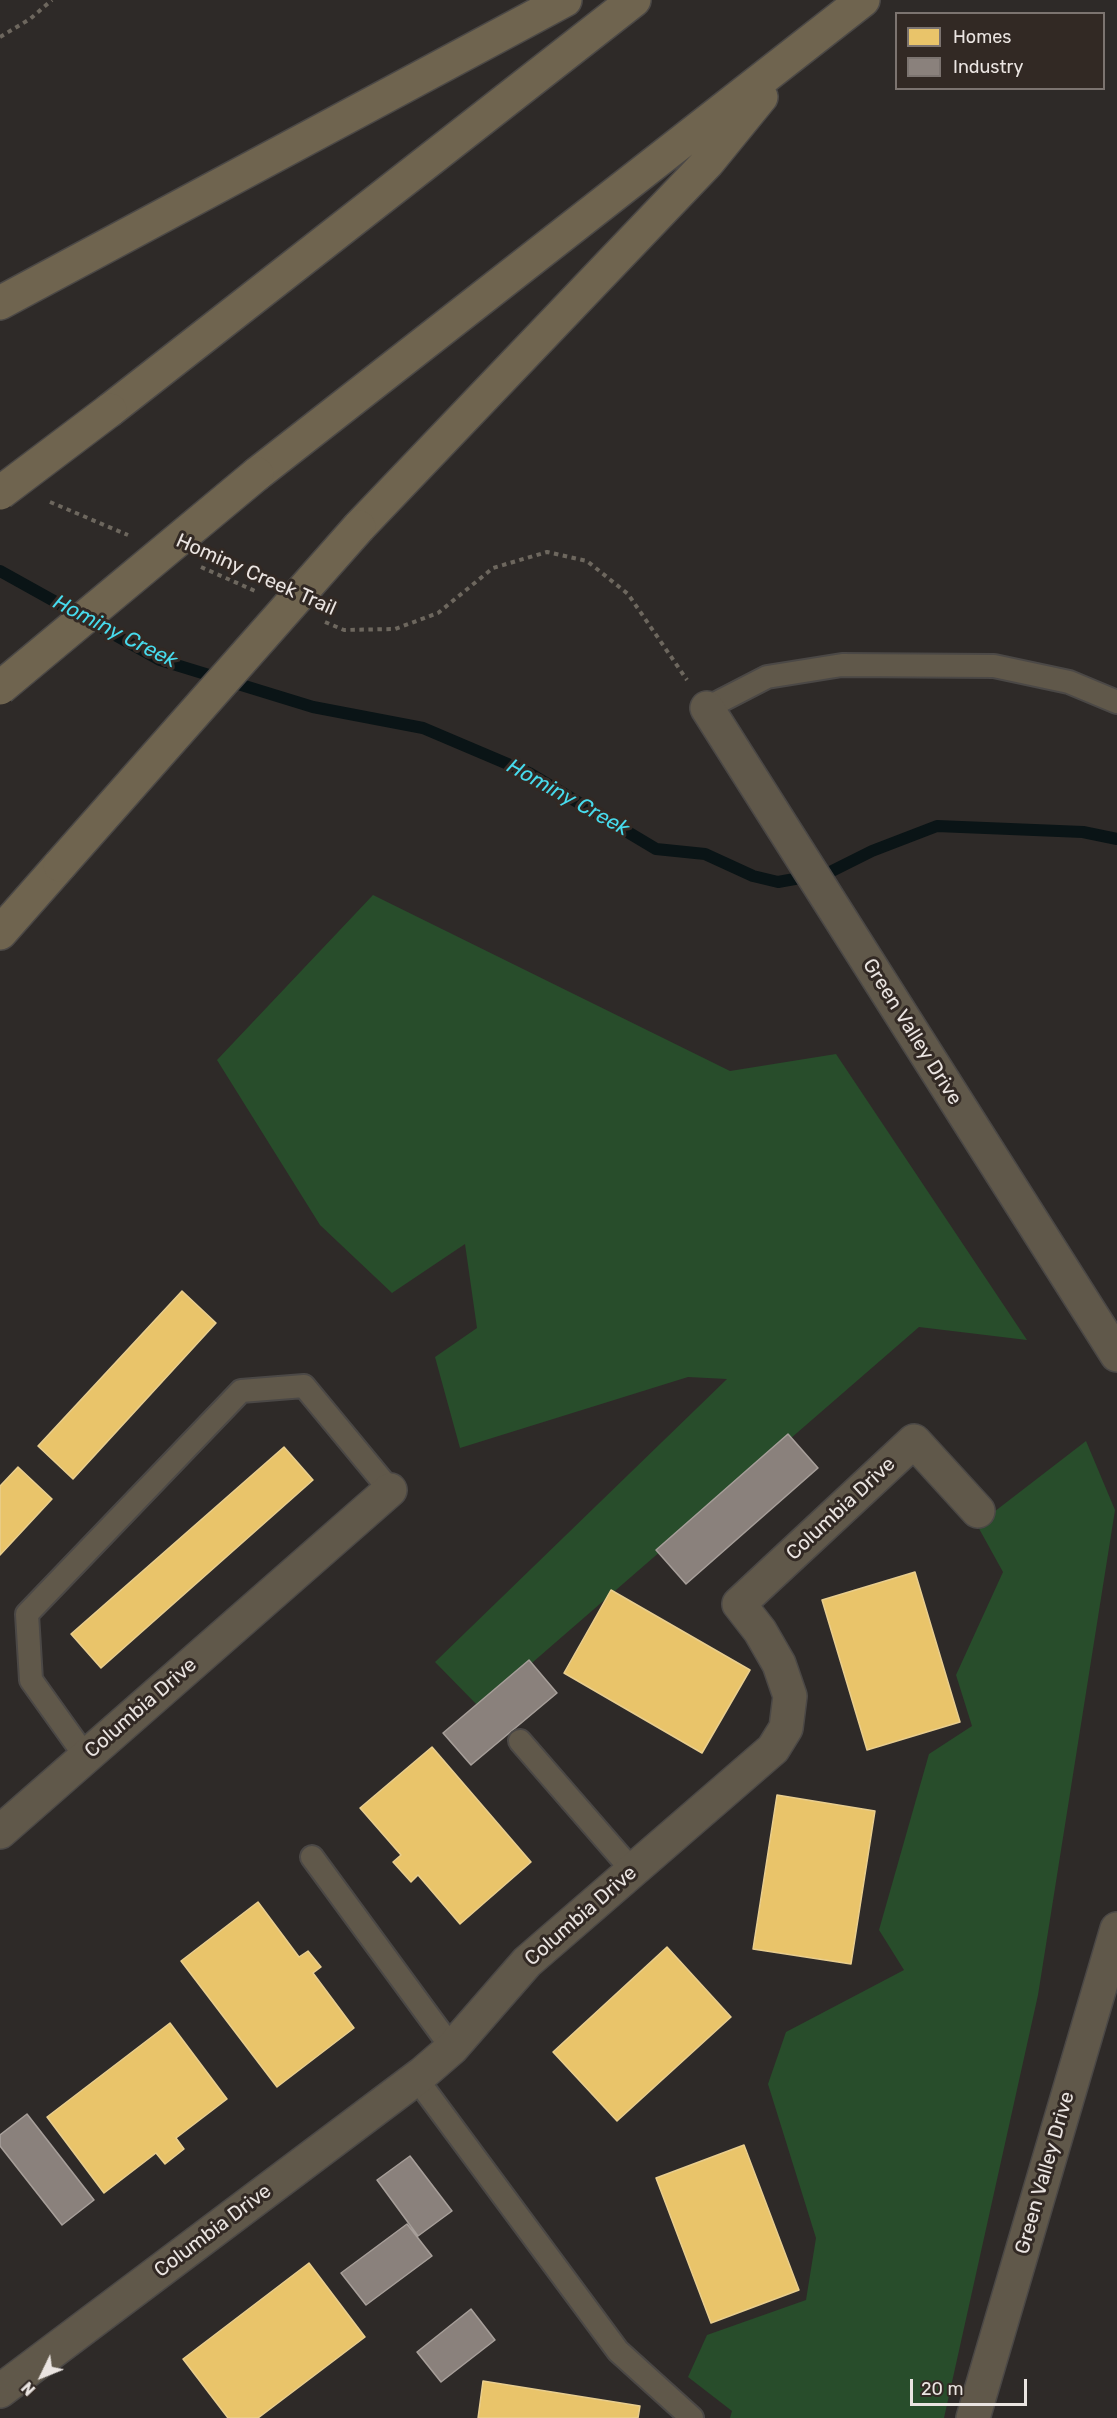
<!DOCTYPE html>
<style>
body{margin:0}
#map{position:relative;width:1117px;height:2418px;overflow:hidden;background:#2e2a28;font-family:Rubik,sans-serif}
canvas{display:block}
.legend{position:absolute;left:895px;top:12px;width:210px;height:78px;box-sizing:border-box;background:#322924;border:2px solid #7c7470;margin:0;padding:8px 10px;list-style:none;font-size:18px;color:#eae4e1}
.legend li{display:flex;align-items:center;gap:12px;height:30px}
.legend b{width:30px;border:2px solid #7c7470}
.north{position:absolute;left:12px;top:2346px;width:60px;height:60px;-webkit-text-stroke:4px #322924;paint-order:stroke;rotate:227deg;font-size:16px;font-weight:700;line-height:24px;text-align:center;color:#eae4e1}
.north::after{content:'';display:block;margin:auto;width:21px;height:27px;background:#eae4e1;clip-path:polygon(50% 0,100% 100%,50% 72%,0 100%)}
.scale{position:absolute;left:910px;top:2379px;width:117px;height:27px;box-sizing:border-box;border:3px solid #eae4e1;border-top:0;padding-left:8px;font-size:18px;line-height:21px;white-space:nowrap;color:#eae4e1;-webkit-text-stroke:4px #322924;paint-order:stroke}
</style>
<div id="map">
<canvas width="1117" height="2418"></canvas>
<ul class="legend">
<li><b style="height:16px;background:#e9c46a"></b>Homes</li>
<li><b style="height:16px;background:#8a817c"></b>Industry</li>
</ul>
<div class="north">N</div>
<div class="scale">20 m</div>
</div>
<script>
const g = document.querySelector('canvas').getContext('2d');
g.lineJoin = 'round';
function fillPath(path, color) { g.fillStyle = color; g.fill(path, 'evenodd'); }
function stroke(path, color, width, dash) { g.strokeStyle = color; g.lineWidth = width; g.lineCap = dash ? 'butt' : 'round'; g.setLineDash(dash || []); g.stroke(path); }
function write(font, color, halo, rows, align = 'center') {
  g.font = font + ' Rubik,sans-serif'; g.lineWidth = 6; g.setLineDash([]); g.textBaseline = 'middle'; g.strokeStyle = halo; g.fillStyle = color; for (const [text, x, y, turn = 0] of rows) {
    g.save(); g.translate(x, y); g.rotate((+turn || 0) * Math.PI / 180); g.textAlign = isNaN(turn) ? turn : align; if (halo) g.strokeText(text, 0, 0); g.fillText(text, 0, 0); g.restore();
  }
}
fillPath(new Path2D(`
 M373 895 730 1071 836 1054 1027 1340 919 1327 480 1708 435 1662 727 1379 688 1377 460 1448 435 1357 477 1328 465 1244 392 1293 320 1225 217 1060Z
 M1086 1441 1115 1510 1038 1995 944 2418H730L732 2411 688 2377 707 2335 806 2300 816 2238 768 2084 786 2032 904 1970 879 1930 929 1754 972 1726 956 1675 1003 1572 977 1525Z`), '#284d2b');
const homes = new Path2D(`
 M182 1291 216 1323 73 1479 38 1446Z
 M284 1447 313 1480 101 1668 71 1634Z
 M18 1467 52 1499 0 1555V1486Z
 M915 1572 960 1722 867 1750 822 1600Z
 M611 1590 750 1670 702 1753 564 1673Z
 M432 1747 531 1862 460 1924 418 1875 411 1882 393 1862 401 1855 360 1808Z
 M777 1795 875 1811 851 1964 753 1949Z
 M258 1902 299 1957 308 1951 321 1967 313 1973 354 2028 277 2087 181 1961Z
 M667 1947 731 2017 617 2121 553 2052Z
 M170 2023 227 2099 176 2138 184 2149 165 2164 156 2153 104 2193 47 2117Z
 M744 2145 799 2290 711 2323 656 2178Z
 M309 2263 365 2337 258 2418H228L183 2359Z
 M483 2381 640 2406 638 2418H478Z`);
fillPath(homes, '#e9c46a');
stroke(homes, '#e9ce8e', 1.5);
const industry = new Path2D(`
 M788 1434 818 1468 686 1584 656 1550Z
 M529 1660 557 1693 471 1765 443 1733Z
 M27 2114 94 2200 62 2225 0 2146V2135Z
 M410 2156 452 2211 418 2236 377 2180Z
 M407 2224 432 2256 366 2305 341 2273Z
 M471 2309 495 2340 441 2382 417 2352Z`);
fillPath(industry, '#8a817c');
stroke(industry, '#a79f9a', 1.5);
stroke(new Path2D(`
 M0 571 160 660 313 707 423 728 529 773 656 849 705 854 753 876 778 882 828 873 872 851 937 826 1083 832 1117 839`), '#0a1416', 12);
const lane = new Path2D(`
 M707 708 767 677 842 665 994 666 1069 682 1117 702
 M520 1741 632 1870
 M86 1757 31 1680 27 1614 241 1391 304 1386 390 1490
 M312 1857 452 2048
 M416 2078 618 2351 692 2418`);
const street = new Path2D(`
 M707 708 1117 1355
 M0 1832 390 1490
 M0 2391 422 2074 452 2048 527 1962 773 1749 786 1728 790 1696 779 1664 760 1631 739 1604 914 1441 978 1511
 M973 2418 1117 1929`);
const highway = new Path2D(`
 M0 303 565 0
 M110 410 634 0
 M257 474 863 0
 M359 527 708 162 761 97
 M0 933 60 865`);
stroke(lane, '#4b4846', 26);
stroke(street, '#4b4846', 36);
stroke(highway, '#4b4846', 36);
stroke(new Path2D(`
 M0 37 30 19 52 0
 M50 502 128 535
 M201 567 255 591
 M325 622 344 630 395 629 438 613 493 568 547 552 587 561 628 594 687 680`), '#6d675e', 4, [4.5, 4.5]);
stroke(lane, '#60584a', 22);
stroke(street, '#60584a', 33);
stroke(highway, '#6f644f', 33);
const highwayBridge = new Path2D(`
 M0 493 110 410
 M0 688 257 474
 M60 865 359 527`);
stroke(highwayBridge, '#4b4846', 36, []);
stroke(highwayBridge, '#6f644f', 33);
write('20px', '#eae4e1', '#322924', [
 ["Hominy Creek Trail",256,575,24],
 ["Green Valley Drive",912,1032,58],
 ["Columbia Drive",841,1509,-43],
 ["Columbia Drive",141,1708,-41],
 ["Columbia Drive",581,1916,-41],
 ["Green Valley Drive",1045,2173,-74],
 ["Columbia Drive",213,2231,-37]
]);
write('italic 21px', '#47dbed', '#322924', [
 ["Hominy Creek",115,632,27],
 ["Hominy Creek",568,798,29]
]);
</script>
